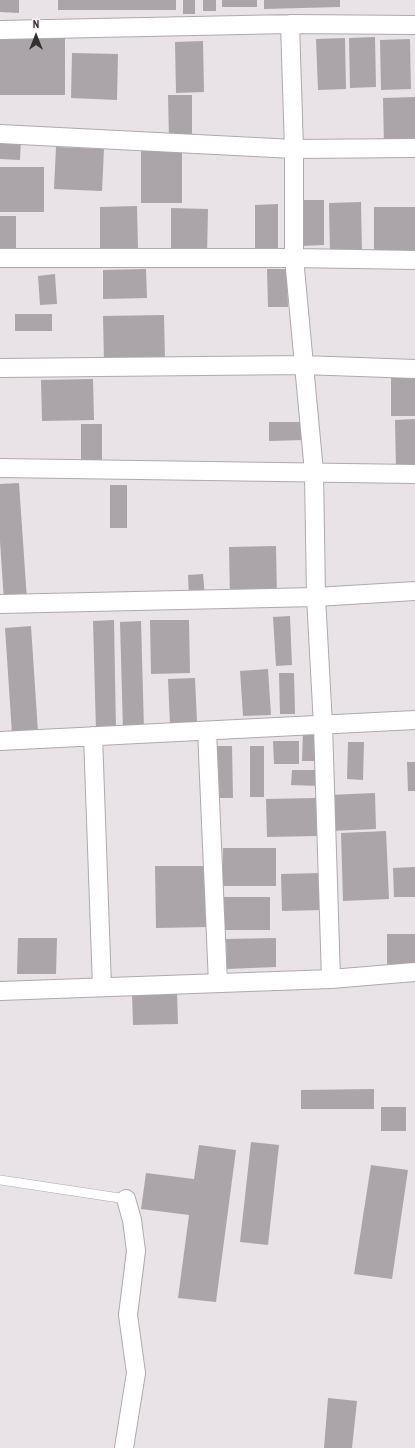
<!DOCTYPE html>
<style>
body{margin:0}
#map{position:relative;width:415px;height:1448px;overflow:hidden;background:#e9e2e7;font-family:"Archivo Narrow",sans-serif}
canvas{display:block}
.north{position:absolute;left:16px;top:16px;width:40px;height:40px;-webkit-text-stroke:3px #f6eff4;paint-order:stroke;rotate:0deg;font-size:11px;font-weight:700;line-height:16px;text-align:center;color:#312f30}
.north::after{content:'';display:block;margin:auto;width:14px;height:18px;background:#312f30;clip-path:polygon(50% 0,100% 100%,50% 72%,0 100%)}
</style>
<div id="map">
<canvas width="415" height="1448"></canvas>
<div class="north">N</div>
</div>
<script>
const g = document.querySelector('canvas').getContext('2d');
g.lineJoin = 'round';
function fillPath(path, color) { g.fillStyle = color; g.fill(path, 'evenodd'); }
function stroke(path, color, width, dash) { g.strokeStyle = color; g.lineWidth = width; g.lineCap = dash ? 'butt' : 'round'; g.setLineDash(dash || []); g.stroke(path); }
fillPath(new Path2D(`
 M0 0H19V13L0 12Z
 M58 0H176V10H58Z
 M183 0H195V14H183Z
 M203 0H216V11H203Z
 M222 0H257V7H222Z
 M264 0H340V7L264 9Z
 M375 37 376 87 350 88 349 38Z
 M0 38H65V95H0Z
 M345 38 346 89 318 90 316 39Z
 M410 39 411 89 381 90 380 40Z
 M203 41 204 92 176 93 175 42Z
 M72 53 118 54 117 100 71 98Z
 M168 95H192V139L169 140Z
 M415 97V145L384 146 383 98Z
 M0 137 21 139 20 160 0 159Z
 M56 147 104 149 102 191 54 189Z
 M141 150H182V203H141Z
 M0 167H44V212H0Z
 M299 200H324V245L301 246Z
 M361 202 362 254H330L329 203Z
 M278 204V251H255V205Z
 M137 206 138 249 100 250V207Z
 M374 207H415V252H374Z
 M171 208 208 209 207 257 171 256Z
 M0 216H16V252H0Z
 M146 269 147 298 103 299V270Z
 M267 269H287L288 307H268Z
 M55 274 57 304 40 305 38 276Z
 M15 314H52V331H15Z
 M164 315 165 361 104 362 103 316Z
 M415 377V416H391V378Z
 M93 379 94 420 42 421 41 380Z
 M415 419V470H396L395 420Z
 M269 422H304V440L269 441Z
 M81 424H102V470H81Z
 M19 483 27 600 4 601 0 541V484Z
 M110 485H127V528H110Z
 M276 546 277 597 230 598 229 547Z
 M203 574 205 598 189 599 188 575Z
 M290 616 292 665 276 666 273 617Z
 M114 620 116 731H96L93 621Z
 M150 620H189L190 673 151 674Z
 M141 621 144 729 123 730 120 622Z
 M31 626 38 732 12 734 5 628Z
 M268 669 271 715 243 716 240 671Z
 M279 673H294L295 714H280Z
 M195 678 197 722 170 724 168 679Z
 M303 730 320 731 319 761H302Z
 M273 741H299V764H274Z
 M348 742H364L363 780 347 779Z
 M216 746H232L233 798H217Z
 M250 746H264V797H250Z
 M407 762H415V791H408Z
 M292 770H321L320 786 291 785Z
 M375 793 376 829 330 831 328 795Z
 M316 798 317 836 267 837 266 799Z
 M386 831 389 899 343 901 341 833Z
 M223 848H276V886H223Z
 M155 866H208L209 927 156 928Z
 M415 867V897H394L393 868Z
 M322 873 323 910 282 911 281 874Z
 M224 897H270V930H224Z
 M387 934H415V964H387Z
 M18 938H57L56 974H17Z
 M276 938V967L227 969 226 939Z
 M177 992 178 1024 133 1025 132 993Z
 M374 1089V1109H301V1090Z
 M381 1107H406V1131H381Z
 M251 1142 279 1145 268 1245 240 1242Z
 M199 1145 236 1150 216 1302 178 1298 189 1215 141 1209 146 1173 194 1179Z
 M371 1165 408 1170 392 1279 354 1274Z
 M328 1398 357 1401 352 1448H324Z`), '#aba5aa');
const lane = new Path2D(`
 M0 1180 126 1199`);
const street = new Path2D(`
 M290 24 294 149V258L314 472 316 597 323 725 331 979
 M0 30 290 24 415 25
 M0 134 294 149 415 148
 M0 258H294L415 260
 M0 368 303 365 415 369
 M0 468 415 474
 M0 604 316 597 415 591
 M207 731 218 983
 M93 736 102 987
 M0 741 415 720
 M0 991 331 979 415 972
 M124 1448 136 1373 128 1315 136 1251 132 1220 126 1199`);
stroke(lane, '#afa9ae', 10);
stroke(street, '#afa9ae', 20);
stroke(lane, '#fff', 9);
stroke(street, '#fff', 18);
</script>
